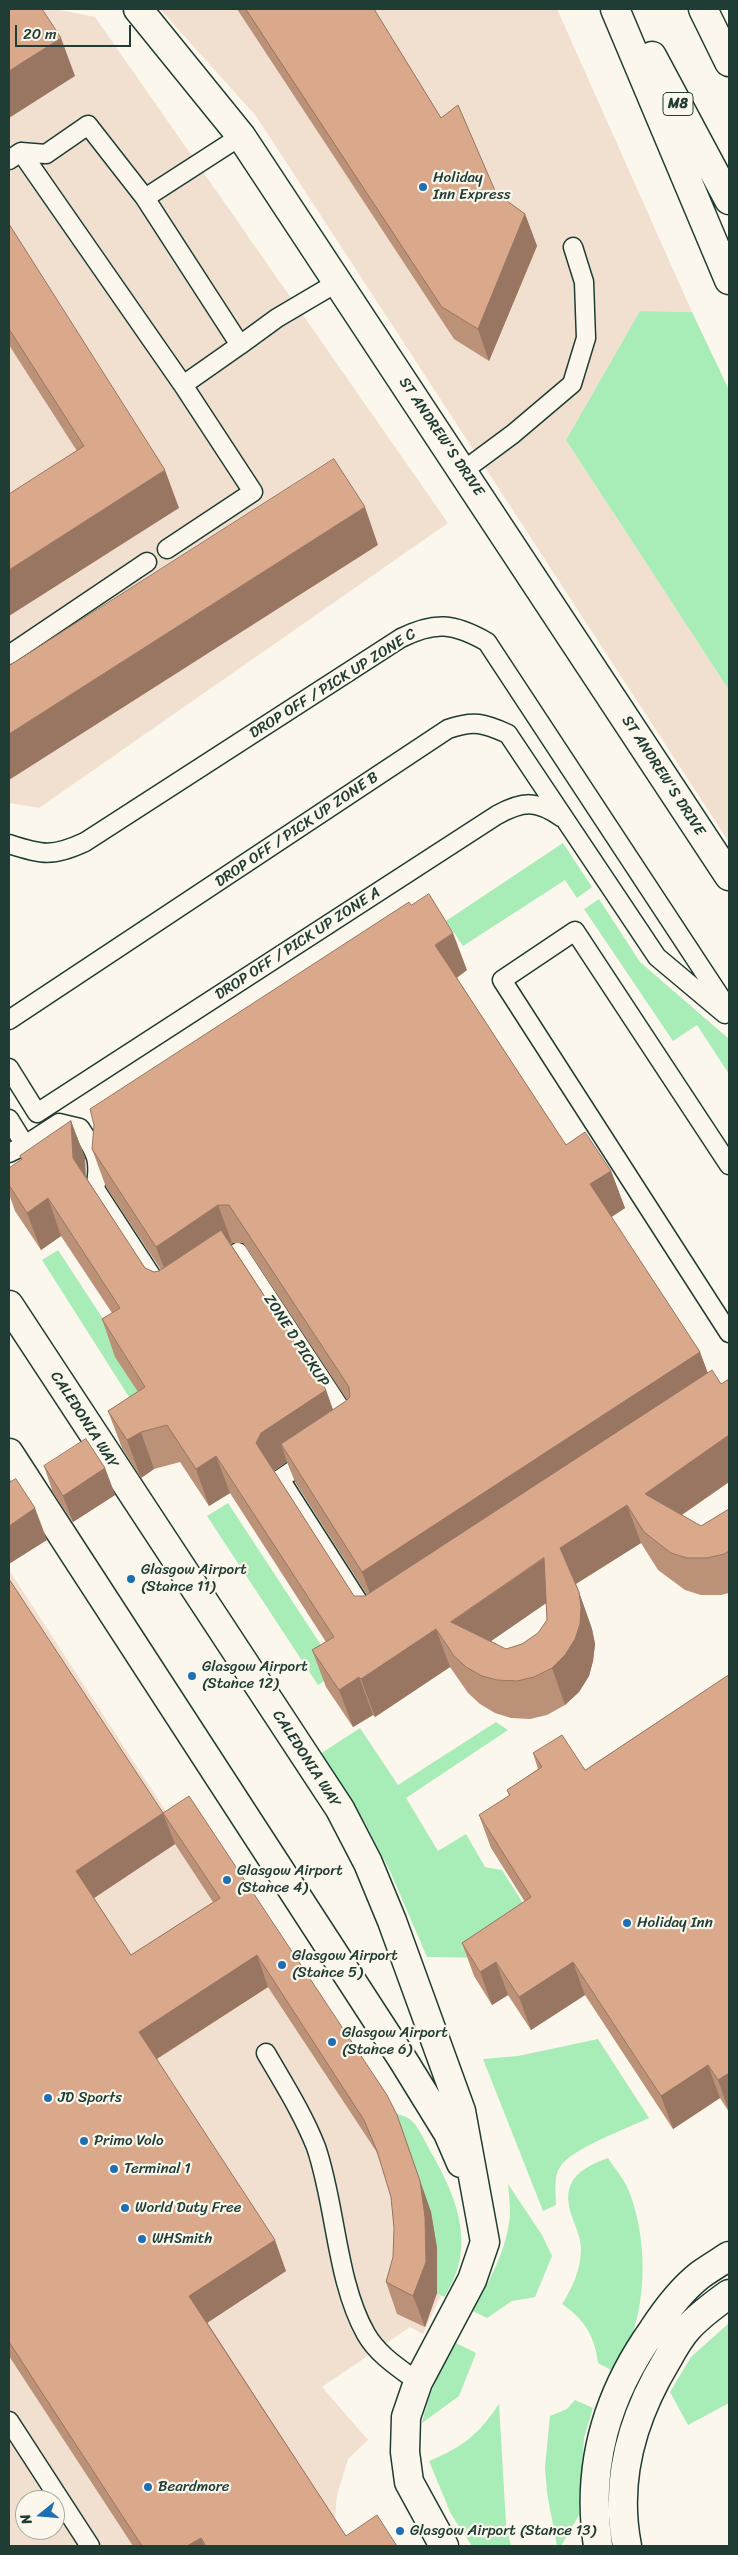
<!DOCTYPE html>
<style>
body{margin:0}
#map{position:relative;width:738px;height:2555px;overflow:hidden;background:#fbf7ec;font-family:Sriracha,sans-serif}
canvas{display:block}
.frame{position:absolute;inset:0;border:10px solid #1f3d34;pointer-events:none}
.north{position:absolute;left:15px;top:2490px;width:50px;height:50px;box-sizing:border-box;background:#fbf7ec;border:1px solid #a3ada2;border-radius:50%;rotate:253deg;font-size:14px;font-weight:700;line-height:20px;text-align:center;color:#1f3d34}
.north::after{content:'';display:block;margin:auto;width:18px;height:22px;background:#1f6fb2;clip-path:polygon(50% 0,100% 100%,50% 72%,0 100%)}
.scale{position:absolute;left:15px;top:25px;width:116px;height:22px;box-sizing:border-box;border:2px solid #1f3d34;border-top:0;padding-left:6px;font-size:15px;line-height:18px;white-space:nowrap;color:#1f3d34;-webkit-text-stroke:4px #fbf7ec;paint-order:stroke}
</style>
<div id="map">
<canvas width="738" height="2555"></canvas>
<div class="frame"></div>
<div class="north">N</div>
<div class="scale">20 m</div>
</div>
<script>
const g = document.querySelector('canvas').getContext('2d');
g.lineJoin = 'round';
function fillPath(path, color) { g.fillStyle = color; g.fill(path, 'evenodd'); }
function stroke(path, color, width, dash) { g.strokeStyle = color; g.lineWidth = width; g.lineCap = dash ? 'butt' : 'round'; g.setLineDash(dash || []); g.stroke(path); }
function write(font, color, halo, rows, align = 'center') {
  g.font = font + ' Sriracha,sans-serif'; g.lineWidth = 4.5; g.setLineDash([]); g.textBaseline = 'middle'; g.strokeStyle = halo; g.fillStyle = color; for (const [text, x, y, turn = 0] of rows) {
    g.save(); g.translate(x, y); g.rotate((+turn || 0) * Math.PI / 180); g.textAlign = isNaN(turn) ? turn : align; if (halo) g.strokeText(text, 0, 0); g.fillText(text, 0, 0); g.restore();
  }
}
fillPath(new Path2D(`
 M9 9H55L95 17 448 523 39 808 9 803Z
 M160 9H557L692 312 640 311 566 440 729 690V842L256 116Z
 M9 1570 182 1836 400 2125 450 2253 442 2293 423 2334 410 2327 322 2387 368 2440 348 2459 337 2495 335 2519 350 2546H9ZM25 2500H55V2530H25Z`), '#f1e0cf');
fillPath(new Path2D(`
 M640 311 692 312 729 390V690L566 440Z
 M563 843 592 887 577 898 565 880 463 946 446 921Z
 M599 899 640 962 729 1039V1074L697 1025 673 1041 584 909Z
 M58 1250 124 1351 159 1424 150 1430 42 1260Z
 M228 1503 338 1671 318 1685 207 1516Z
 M496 1722 508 1730 406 1798 438 1851 466 1834 485 1867 502 1870 538 1927 490 1958 427 1957 390 1871 364 1821 320 1754 360 1728 398 1785Z
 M598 2039 649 2118C628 2128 572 2148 560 2167 553 2177 556 2194 556 2205L543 2211 483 2059 518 2056Z
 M388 2111C395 2113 407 2116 412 2121 420 2129 426 2144 432 2154 458 2200 477 2248 444 2297L437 2293C436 2220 424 2174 388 2111Z
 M608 2158C615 2169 626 2181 630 2194 647 2240 647 2298 629 2344 625 2354 619 2362 613 2371L598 2363C595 2337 585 2320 562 2304 573 2287 580 2271 581 2250 581 2238 576 2228 572 2217 560 2182 578 2169 608 2158Z
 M508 2184 542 2235 552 2256 535 2297 512 2301 487 2318 473 2311C489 2281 507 2250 510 2215 510 2205 509 2194 508 2184Z
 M729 2323V2403L688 2425 670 2392 691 2357Z
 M456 2343 476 2353 459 2396 422 2423C429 2393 440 2369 456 2343Z
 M575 2400 593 2408 584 2438 579 2515 561 2546H557L547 2493 545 2467 550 2416 567 2409Z
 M499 2404 506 2524 511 2546H472L451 2514 429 2461C463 2447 478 2435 499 2404Z`), '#a8ecb7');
const lane = new Path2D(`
 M241 136 145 198 240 345 277 318 338 282
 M21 152 46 154 88 125 145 198
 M9 160 21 152 183 385
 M463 471 513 434 572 384 586 338 584 282 573 247
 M167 549 253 492 183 385 240 345
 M9 655 147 562
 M9 844C42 855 53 857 85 842L401 638C435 621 454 623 487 642L729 1010
 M9 1020 448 729C474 720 484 723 508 734L657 957 725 1014
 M9 1068 37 1113 497 815C523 801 536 800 561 817
 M9 1119 25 1145 59 1123 80 1128C96 1153 101 1159 95 1189L160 1289
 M9 1153 25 1145
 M729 1165 575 931 502 980 729 1333
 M218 1265 238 1252 352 1426
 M311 1458 280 1479 367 1615
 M266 2053C284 2084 303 2114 316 2147 336 2205 336 2281 366 2334 378 2355 399 2368 418 2382
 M9 2421 90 2546`);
const street = new Path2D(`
 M138 9 241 136 729 876
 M9 1305 340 1809 368 1863 392 1921 461 2111 485 2242 472 2280 418 2382 406 2417 405 2452 409 2482 444 2546
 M9 1453 403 2060 448 2133 461 2163
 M598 2546C586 2466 606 2396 653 2330 666 2310 681 2290 700 2275 710 2268 720 2262 729 2256
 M627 2546C614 2480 633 2416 667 2360 673 2349 680 2337 688 2328 700 2315 715 2304 729 2294`);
const highway = new Path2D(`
 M615 9 729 280
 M703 9 729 62
 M652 56 729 200`);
stroke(lane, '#1f3d34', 21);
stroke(street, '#1f3d34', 31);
stroke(highway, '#1f3d34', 31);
stroke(lane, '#fbf7ec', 18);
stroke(street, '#fbf7ec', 28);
stroke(highway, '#fbf7ec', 28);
fillPath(new Path2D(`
 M237 9H374L441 118 496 193 525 214 537 246 489 361 454 339Z
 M9 224 179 508 77 451 9 345Z
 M467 970 457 978 566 1145 611 1171 625 1208 611 1217 700 1352 707 1373 721 1384 729 1379V1482L682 1515 701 1526 729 1509V1593L721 1595H701L685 1590 658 1570 641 1543 576 1584 592 1629 595 1644 593 1661 589 1676 579 1692 565 1705 547 1715 530 1719 511 1718 495 1713 480 1704 468 1693 450 1667 375 1717 373 1715 353 1727 326 1687 312 1650 326 1642 230 1493 209 1506 180 1462 154 1469 141 1478 122 1448 108 1411 138 1392 115 1357 102 1319 112 1313 61 1236 41 1250 15 1211 9 1194V1168L21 1160 20 1156 71 1121 85 1158 86 1177 145 1268 154 1272 161 1270 106 1187 92 1149ZM232 1243H243L347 1400 333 1410 326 1390 231 1244ZM287 1462 295 1482 367 1595 365 1596H354L274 1471ZM546 1603 547 1620 538 1633 522 1644 506 1649 491 1641Z
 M44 1466 105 1468 115 1495 73 1522 53 1493Z
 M9 1579 163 1813 175 1844 94 1898 131 1955 213 1902 175 1844 163 1813 408 2146 431 2212 437 2248V2293L425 2327 397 2314 386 2282 393 2257 394 2228 391 2197 381 2164 376 2151 268 1987 157 2059 286 2271 207 2322 346 2536 397 2546H133L9 2356Z
 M729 1675V2112L720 2098 673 2129 585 1995 531 2030 508 1995 492 2005 474 1976 462 1943 525 1902 491 1848 479 1815 509 1796 507 1790 538 1769 533 1753 585 1770Z`), '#bb9178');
fillPath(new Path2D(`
 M61 38 75 76 9 118V71Z
 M525 214 537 246 489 361 478 329Z
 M165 470 179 508 9 616V570Z
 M365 507 378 545 9 780V734Z
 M453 933 467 970 449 983 435 945Z
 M71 1121 85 1158 86 1195 73 1158Z
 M611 1171 625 1208 604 1222 590 1184Z
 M48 1198 61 1236 41 1250 27 1213Z
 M218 1205 232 1243 170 1284 156 1247Z
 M700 1352 714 1389 376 1609 362 1572Z
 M326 1390 339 1427 281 1444 287 1462 274 1470 269 1480 256 1443 261 1433Z
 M141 1432 154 1469 141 1478 127 1440Z
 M729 1435V1482L658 1531 645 1494Z
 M216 1456 230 1493 209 1506 196 1469Z
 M105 1468 115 1495 73 1522 63 1496Z
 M627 1505 641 1543 574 1585 560 1548Z
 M35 1508 47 1540 9 1564V1526Z
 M544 1558 558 1595 465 1659 451 1622Z
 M579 1592 592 1629 595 1644 593 1661 589 1676 579 1692 565 1705 552 1668Z
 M436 1629 450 1667 375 1717 361 1679Z
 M359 1677 373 1715 353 1727 339 1690Z
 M163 1813 175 1844 88 1902 76 1871Z
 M257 1955 268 1987 150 2063 139 2032Z
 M496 1962 508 1995 492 2005 480 1972Z
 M573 1962 585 1995 531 2030 519 1997Z
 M708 2065 720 2098 673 2129 661 2096Z
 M729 2073V2111L718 2080Z
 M397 2115 431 2212 437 2248V2293L425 2327 413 2296Z
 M275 2240 286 2271 201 2327 189 2296Z
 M201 2538 204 2546H187Z`), '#997662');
const building = new Path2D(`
 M9 9H42L61 38 9 71Z
 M246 9H374L441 118 458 105 496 193 525 214 478 329 442 307Z
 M9 224 165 470 9 570V494L84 446 9 329Z
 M334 459 365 507 9 734V666Z
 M429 894 453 933 435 945 566 1145 585 1132 611 1171 590 1184 700 1352 362 1572 281 1444 346 1401 350 1397 349 1387 229 1205H218L156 1247 92 1149 94 1125 90 1109 409 902 411 905Z
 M71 1121 73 1158 145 1268 154 1272 159 1271 221 1230 326 1390 261 1433 256 1443 354 1596H365L712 1370 721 1384 729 1379V1435L645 1494 701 1526 729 1509V1551L724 1554 707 1558H687L671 1553 644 1532 627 1505 560 1548 579 1592 581 1607 580 1624 575 1639 565 1655 552 1668 534 1677 517 1681 497 1680 482 1676 466 1667 454 1656 436 1629 361 1679 359 1677 339 1690 312 1650 334 1637 216 1456 196 1469 167 1425 141 1432 127 1440 108 1411 145 1387 102 1319 120 1308 48 1198 27 1213 9 1185V1168L22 1159 20 1156ZM544 1558 547 1620 538 1633 522 1644 506 1649 451 1622Z
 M86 1439 105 1468 63 1496 44 1466Z
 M16 1479 35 1508 9 1526V1483Z
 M9 1579 163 1813 76 1871 131 1955 220 1898 163 1813 189 1796 387 2095 397 2115 420 2181 425 2217 426 2262 413 2296 386 2282 393 2257 394 2228 391 2197 377 2151 364 2120 257 1955 139 2032 275 2240 189 2296 346 2536 377 2515 397 2546H206L201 2538 187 2546H142L9 2342Z
 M729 1675V2073L718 2080 708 2065 661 2096 573 1962 519 1997 496 1962 480 1972 462 1943 531 1897 479 1815 510 1795 507 1790 542 1767 533 1753 562 1735 585 1770Z`);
fillPath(building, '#daa98c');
stroke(building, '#997662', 1);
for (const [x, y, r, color] of [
 [423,187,5,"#1f6fb2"],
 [131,1579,5,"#1f6fb2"],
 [192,1676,5,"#1f6fb2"],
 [227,1880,5,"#1f6fb2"],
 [627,1923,5,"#1f6fb2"],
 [282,1965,5,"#1f6fb2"],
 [332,2042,5,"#1f6fb2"],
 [48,2098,5,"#1f6fb2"],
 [84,2141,5,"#1f6fb2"],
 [114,2169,5,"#1f6fb2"],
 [125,2208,5,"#1f6fb2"],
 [142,2239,5,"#1f6fb2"],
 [148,2487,5,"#1f6fb2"],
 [400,2531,5,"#1f6fb2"]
]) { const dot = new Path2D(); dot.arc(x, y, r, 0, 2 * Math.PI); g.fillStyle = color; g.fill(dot); stroke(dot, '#fbf7ec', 2); }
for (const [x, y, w] of [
 [678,104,30]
]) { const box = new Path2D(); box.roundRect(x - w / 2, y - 11.5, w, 23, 4); g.fillStyle = '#fbf7ec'; g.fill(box); stroke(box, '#1f3d34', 1); }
write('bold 14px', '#1f3d34', null, [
 ["M8",678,104]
]);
write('15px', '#1f3d34', '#fbf7ec', [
 ["Holiday",433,178],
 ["Inn Express",433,195],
 ["Glasgow Airport",141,1570],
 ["(Stance 11)",141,1587],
 ["Glasgow Airport",202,1667],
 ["(Stance 12)",202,1684],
 ["Glasgow Airport",237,1871],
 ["(Stance 4)",237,1888],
 ["Holiday Inn",637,1923],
 ["Glasgow Airport",292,1956],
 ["(Stance 5)",292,1973],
 ["Glasgow Airport",342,2033],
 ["(Stance 6)",342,2050],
 ["JD Sports",58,2098],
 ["Primo Volo",94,2141],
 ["Terminal 1",124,2169],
 ["World Duty Free",135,2208],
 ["WHSmith",152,2239],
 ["Beardmore",158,2487],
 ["Glasgow Airport (Stance 13)",410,2531]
], 'left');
write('15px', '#1f3d34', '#fbf7ec', [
 ["ST ANDREW'S DRIVE",441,437,56],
 ["DROP OFF / PICK UP ZONE C",333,684,-32],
 ["ST ANDREW'S DRIVE",663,776,57],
 ["DROP OFF / PICK UP ZONE B",297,830,-34],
 ["DROP OFF / PICK UP ZONE A",298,944,-33],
 ["ZONE D PICKUP",296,1341,57],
 ["CALEDONIA WAY",84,1420,57],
 ["CALEDONIA WAY",306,1759,57]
]);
</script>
